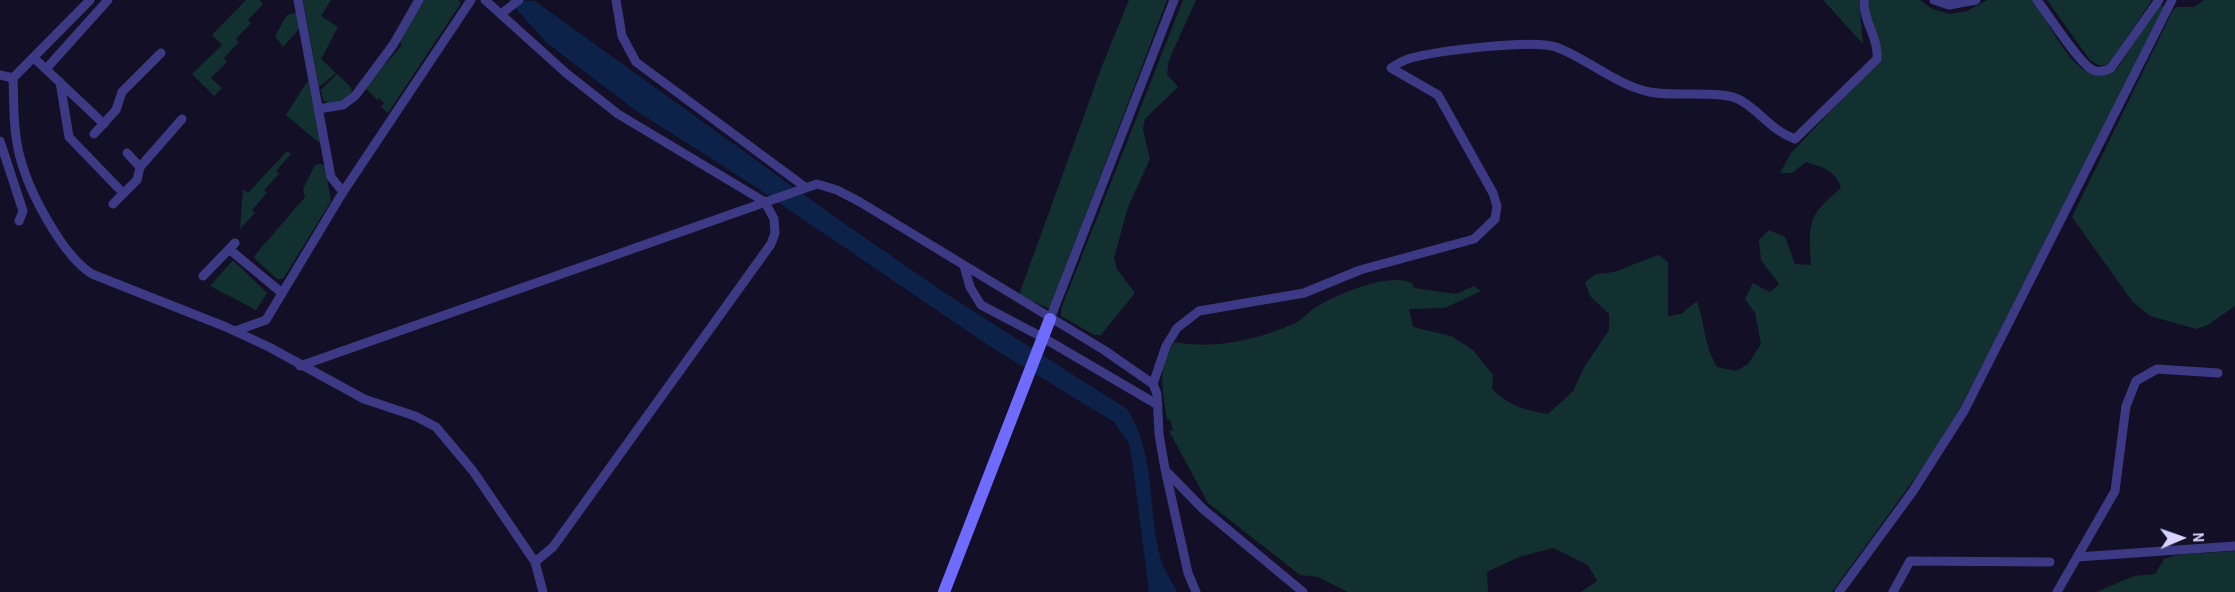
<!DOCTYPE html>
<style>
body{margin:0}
#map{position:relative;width:2235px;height:592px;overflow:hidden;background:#130f26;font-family:"Archivo Narrow",sans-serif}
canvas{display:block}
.north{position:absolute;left:2151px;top:508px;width:60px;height:60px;-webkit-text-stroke:4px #130f26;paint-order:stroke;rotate:88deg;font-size:16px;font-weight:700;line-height:24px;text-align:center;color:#d9d4ff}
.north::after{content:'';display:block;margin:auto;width:21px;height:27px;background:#d9d4ff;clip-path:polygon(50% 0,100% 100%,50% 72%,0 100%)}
</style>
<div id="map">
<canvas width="2235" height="592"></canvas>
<div class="north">N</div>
</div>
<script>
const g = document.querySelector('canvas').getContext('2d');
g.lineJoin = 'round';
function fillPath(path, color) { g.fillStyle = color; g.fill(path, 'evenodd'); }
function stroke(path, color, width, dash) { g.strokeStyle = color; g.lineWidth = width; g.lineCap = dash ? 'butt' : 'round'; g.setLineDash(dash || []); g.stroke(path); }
fillPath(new Path2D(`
 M246 0H260L263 4 248 20 251 23 236 39 239 42 224 58 227 62 211 78 222 88 214 96 192 74 222 45 212 35Z
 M303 0H331L321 16 338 27 321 59 336 73 319 87Z
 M422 0H458L461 3 388 113 381 107 384 103 379 98 377 100 365 87 402 45 400 42Z
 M1129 0H1167L1050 309 1019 295 1102 66Z
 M1183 0H1196L1169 60 1167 74 1178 87 1145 119 1143 129 1150 159 1128 207 1114 258 1117 269 1135 293 1101 335H1094L1061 316V309Z
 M1823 0H1859L1863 44Z
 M1867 0H1920L1932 9 1950 14 1967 11 1987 0H2033C2052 24 2078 96 2117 69L2159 5 2166 6 1958 412 1934 452 1832 592H1581L1597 581 1588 565 1553 548 1519 557 1487 572 1488 592H1348L1318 577 1300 575 1208 503 1169 431 1173 430 1170 420 1167 419C1163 392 1156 364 1175 342 1214 350 1262 339 1297 322 1304 318 1309 311 1316 307 1338 294 1388 272 1412 283L1414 288 1456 294 1474 286 1481 291 1445 308 1409 309 1413 327 1451 336 1473 350 1493 375 1492 389C1509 406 1525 410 1548 414L1573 391 1585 366 1609 330V314L1590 296 1585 282 1596 274 1614 272 1658 255 1668 262V316L1681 314 1697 301C1705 325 1704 345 1717 367L1736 371 1748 364 1761 344 1755 313 1745 299 1753 283 1770 292 1779 284 1761 260 1759 240 1769 230 1785 237 1795 264 1811 265C1809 221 1807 217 1841 188 1835 170 1823 167 1806 162L1792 173H1780L1791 153 1880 59Z
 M2047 0H2152L2108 65H2098L2090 60Z
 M2204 0H2235V306L2208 325 2196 329 2150 316 2132 301 2072 217 2173 10 2176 7H2194Z
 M298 12 300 28 283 47 275 36 287 15Z
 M337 74 351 87 352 94 345 100 329 104 323 100 321 90Z
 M308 80 321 141 318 142 286 115Z
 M287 151 291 154 276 171 279 174 264 190 267 193 252 210 255 213 240 229 243 189 248 193Z
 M321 164 325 166 331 201 283 279H277L254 258 255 255 305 197 303 189 315 165Z
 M233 260 267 293 256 310 210 286Z
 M2235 551V592H2096L2134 576 2155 574 2164 559 2176 555Z`), '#12302f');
fillPath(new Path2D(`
 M508 0 535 1 835 217 945 293 1127 409C1158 458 1146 511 1162 563 1165 572 1173 583 1177 592H1149L1132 459 1129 444 1114 422 991 347 748 182 635 110 547 43Z`), '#0c2248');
stroke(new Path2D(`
 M298 0 331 177 343 192
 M616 0 622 36 636 62 805 187
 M1934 0 1949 5 1976 0
 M2037 0C2048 14 2080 65 2093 70 2099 73 2105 71 2111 68L2159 0
 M501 14 519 0
 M34 58 104 124
 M46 69 108 0
 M0 75 13 78 90 0
 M13 78C14 104 13 132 20 157 29 192 62 255 92 274L226 327 269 347 364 399 415 416 436 427 473 471 535 562 553 547 771 244 775 233 774 219 765 202 618 114 566 73 485 0
 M60 82 69 137 123 193
 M318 109 343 105 355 96 393 45 419 0
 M94 134 116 110 122 92 161 53
 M0 141 23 211 19 221
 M127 153 140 167
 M113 204 137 180 140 167 182 119
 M229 249 282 293
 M964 266 970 287 981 305 1042 337 1158 405
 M203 276 235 243
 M1050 319 1174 0
 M235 331 266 320 343 192 471 0
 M300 366 817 184 837 190 860 202 1104 350 1153 384 1157 394 1159 434 1165 469 1188 573 1196 592
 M1153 384 1166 346 1177 328 1199 311 1304 293 1360 270 1474 239 1495 219 1497 206 1493 193 1438 95 1391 68C1397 64 1404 60 1411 58 1437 51 1532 39 1556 47 1588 59 1616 85 1650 92 1674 97 1723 90 1740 100 1760 111 1772 131 1795 139L1877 59C1879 38 1863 22 1864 0
 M1168 473 1203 509 1303 592
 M2077 557 2235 546
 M535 562 543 592
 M1839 592 1913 491 1964 411 2172 0
 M1893 592 1910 561 2050 562
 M2057 592 2115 491 2126 406 2136 381 2157 369 2218 373`), '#3d3a85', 9);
stroke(new Path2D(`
 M944 592 1050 319`), '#6f6bff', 12);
</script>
